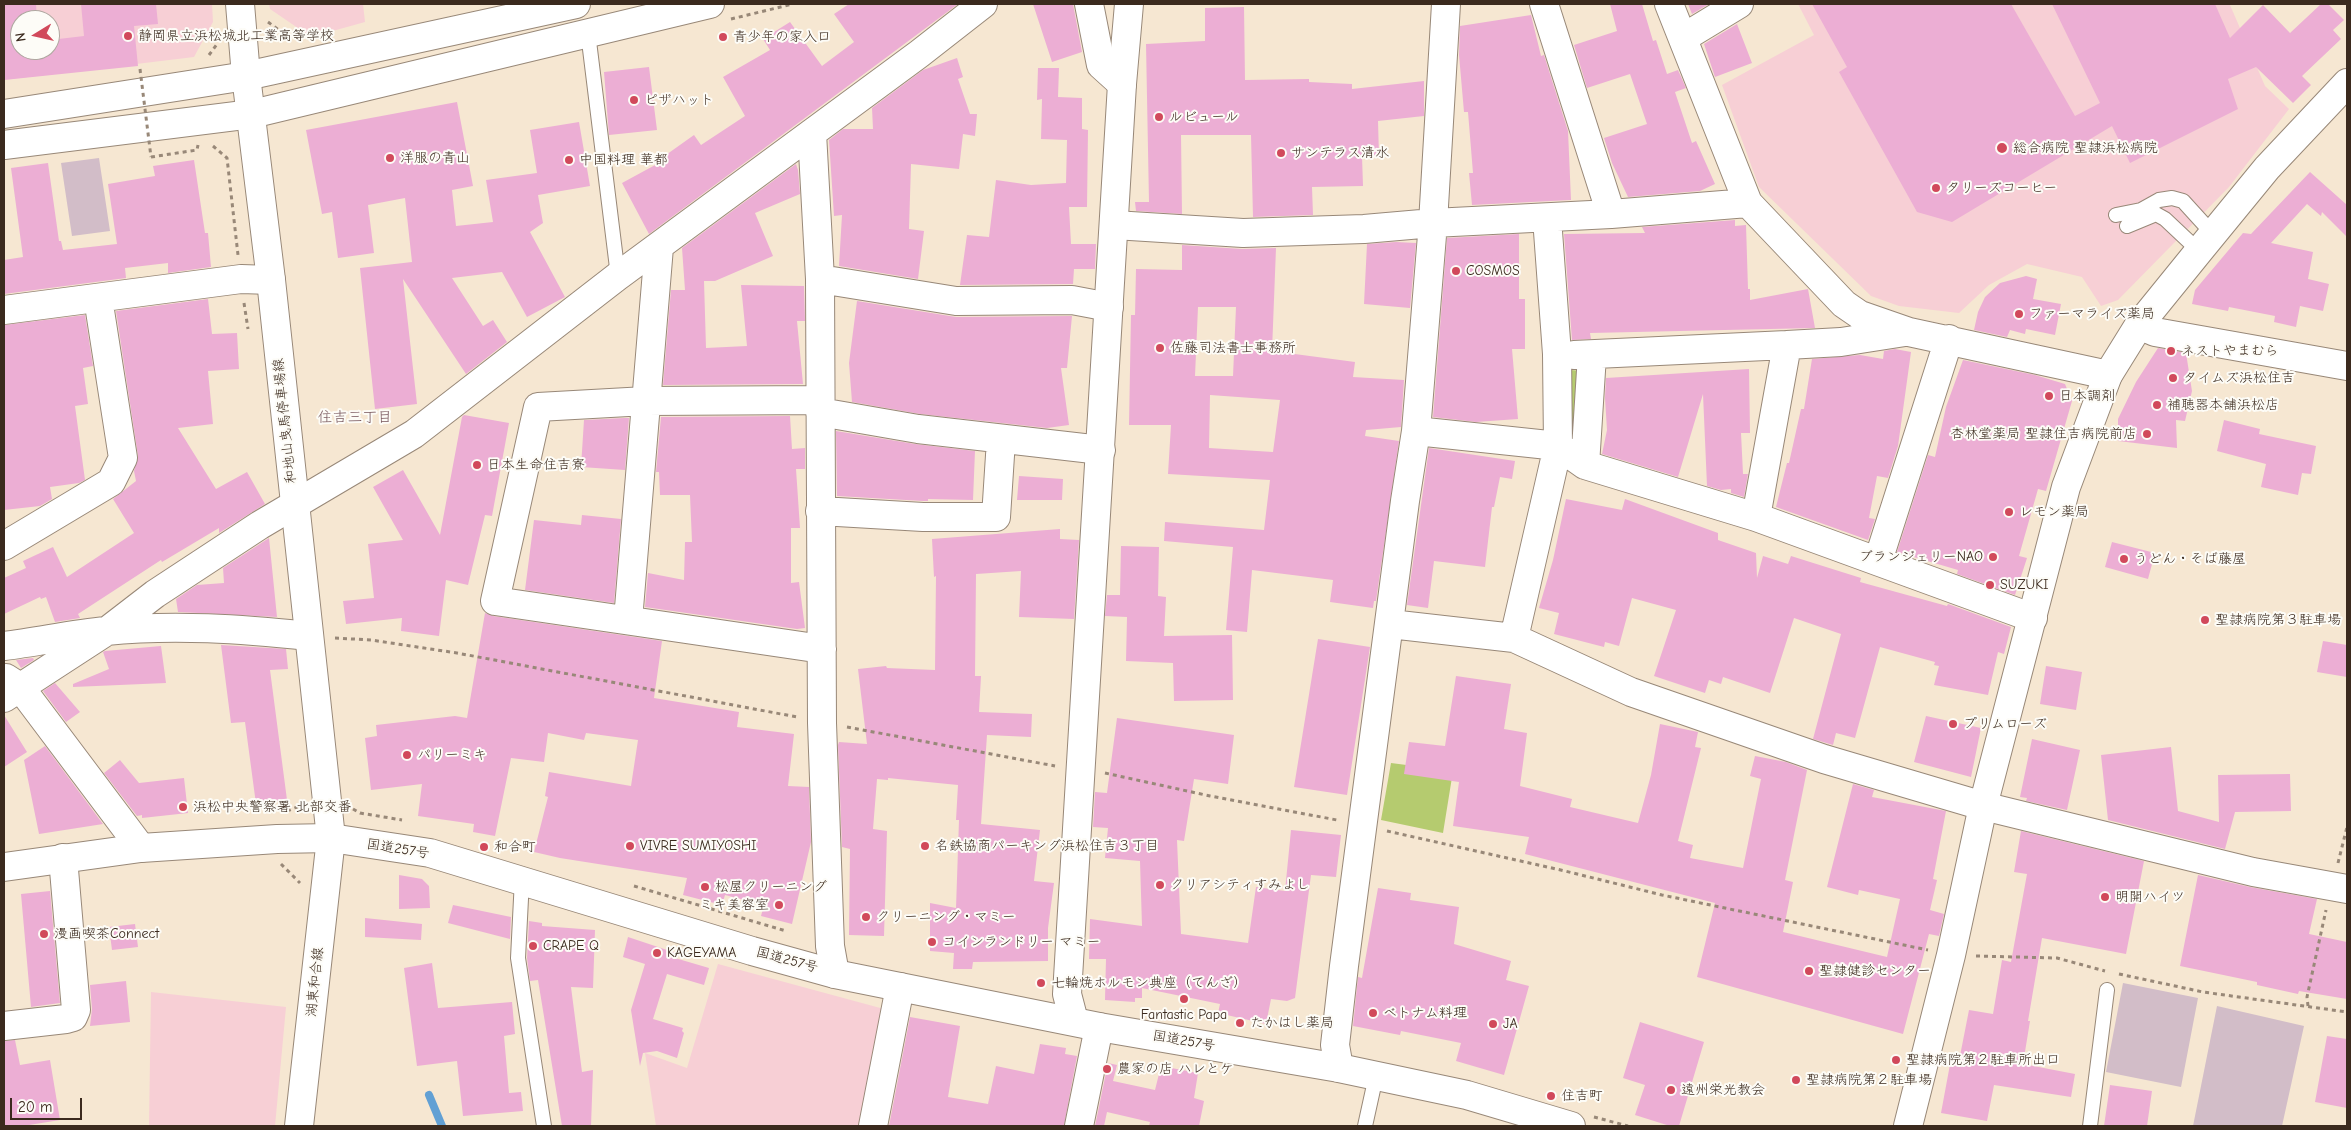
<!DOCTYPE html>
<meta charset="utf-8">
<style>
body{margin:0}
#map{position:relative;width:2351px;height:1130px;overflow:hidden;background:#f6e7d2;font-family:"Comic Neue",sans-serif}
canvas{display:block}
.frame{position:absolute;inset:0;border:5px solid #3b2a1e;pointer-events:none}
.north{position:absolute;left:10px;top:10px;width:50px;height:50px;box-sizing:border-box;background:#fdfcf7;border:1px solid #afa8a0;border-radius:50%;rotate:261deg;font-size:14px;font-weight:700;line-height:20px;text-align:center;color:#3b2a1e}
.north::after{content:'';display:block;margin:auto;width:18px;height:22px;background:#d1495b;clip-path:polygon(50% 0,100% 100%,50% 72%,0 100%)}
.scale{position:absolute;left:10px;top:1098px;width:72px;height:22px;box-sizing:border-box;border:2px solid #3b2a1e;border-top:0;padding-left:6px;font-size:15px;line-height:18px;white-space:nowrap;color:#3b2a1e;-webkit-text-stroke:4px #fdfcf7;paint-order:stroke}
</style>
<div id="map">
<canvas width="2351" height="1130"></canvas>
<div class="frame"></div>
<div class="north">N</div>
<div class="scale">20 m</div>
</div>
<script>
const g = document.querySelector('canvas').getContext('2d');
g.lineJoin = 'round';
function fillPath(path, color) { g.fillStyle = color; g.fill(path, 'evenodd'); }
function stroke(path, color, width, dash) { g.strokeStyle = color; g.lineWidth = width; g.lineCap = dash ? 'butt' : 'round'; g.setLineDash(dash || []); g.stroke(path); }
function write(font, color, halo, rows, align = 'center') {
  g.font = font + ' "Comic Neue","Klee One",sans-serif'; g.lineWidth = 4; g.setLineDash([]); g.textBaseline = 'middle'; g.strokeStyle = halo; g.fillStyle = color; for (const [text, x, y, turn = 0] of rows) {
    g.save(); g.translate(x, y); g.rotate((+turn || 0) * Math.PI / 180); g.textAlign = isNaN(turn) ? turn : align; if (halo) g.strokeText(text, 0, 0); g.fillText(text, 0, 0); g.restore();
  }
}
fillPath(new Path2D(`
 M4 4H212L213 22 194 57 4 80ZM20 20H50V50H20Z
 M269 4H363L365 22 311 37 270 9Z
 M1798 4H2232L2230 5 2265 86 2289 109 2229 187 2118 300 2101 306 2082 277 2027 264 1989 285 1959 313 1899 306 1871 296 1759 187 1722 85 1814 35Z
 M718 964 884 1009 868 1126H656L645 1053 687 1068Z
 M151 992 286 1007 275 1126H149Z`), '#f7cfd5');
fillPath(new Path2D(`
 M99 158 110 231 72 236 61 163Z
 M2123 983 2198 998 2181 1087 2106 1072Z
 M2217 1006 2304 1026 2282 1126H2193Z`), '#d2bdc8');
fillPath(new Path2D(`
 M1570 370 1584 371 1580 439 1570 435Z
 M1391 763 1453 771 1443 833 1381 820Z`), '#b5cb6f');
stroke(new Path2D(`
 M429 1095 442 1126`), '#62a0d4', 8);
fillPath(new Path2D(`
 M4 4H36L37 20H20V50H50V40L84 36 81 4H156L158 24 134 26 138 66 4 80Z
 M849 4H958L649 234 622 183 657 164 656 162 694 135 701 145 745 116 723 77 770 50 763 39 790 22 822 66 854 42 834 14Z
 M1033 4H1073L1082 52 1052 62Z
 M1610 4H1642L1653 41 1656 40 1667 74 1678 70 1686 88 1675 92 1692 143 1696 141 1715 184 1700 191 1628 197 1612 163 1604 138 1647 124 1630 74 1587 88 1574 45 1617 31Z
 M1688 4H1709L1692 14Z
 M1812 4H2011L2075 116 2100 103 2052 4H2215L2230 38 2263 5 2290 33 2321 4H2328L2344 20 2333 30 2341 39 2302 76 2311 85 2293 103 2256 67 2228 79 2238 109 2130 163 2112 126 1952 222 1917 212 1839 72 1847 67Z
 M1244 7 1245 80 1309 79V82L1352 84V89L1424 81V116L1378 121 1379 156H1362L1363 186 1312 187 1313 215 1253 217 1251 135H1181L1182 214 1136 211 1135 202H1149L1146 44 1205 41V8Z
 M1531 15 1541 56 1544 55 1568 131 1571 200 1472 205 1469 173H1473L1468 112H1464L1459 55 1460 26Z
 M1737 24 1752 63 1715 77 1704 44Z
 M957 58 963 77 958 79 970 114H977L975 136 963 134 959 169 911 164 909 229 924 231 918 279 839 266 842 215 834 216 829 140 843 129H873L872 108 923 70Z
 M649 67 657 130 609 135 604 72Z
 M1038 68H1059L1058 97 1082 98V129L1088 130 1087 207H1069L1071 244H1096L1095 269H1074L1073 284 960 285 967 235 989 237 996 180 1031 185 1066 183 1067 140 1041 139 1042 99 1037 100Z
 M457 102 473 186 452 190 456 226 493 222 486 180 537 173 530 130 579 122 590 186 538 195 543 223 530 232 565 297 527 317 502 272 452 278 483 326 493 320 507 342 466 374 403 279 417 404 375 409 360 268 412 262 405 198 368 205 374 253 338 258 332 212 322 214 306 130Z
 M194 160 205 233H208L211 267 168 273V263L125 268 126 278 4 294V260L23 257 11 168 48 163 59 241H61L63 250 117 244 108 184 155 176 153 166Z
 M796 164 798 170 800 194 755 213 773 256 715 281H704L706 348 747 346 741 285 804 286 805 321H797L803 384 663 385 671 290H685L682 248Z
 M2310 172 2347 205V237L2322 212 2321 216 2307 204 2271 243 2313 252 2308 279 2329 284 2323 311 2300 306 2296 327 2274 322 2275 316 2229 307 2228 311 2192 304 2195 290 2243 233 2251 234Z
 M1735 220V226L1746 225 1748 289H1750V300L1808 289 1815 328 1590 333 1591 339 1572 340 1564 234 1645 233 1642 227Z
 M1519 234V299H1525V349H1512L1518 419 1476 422 1433 417 1447 238Z
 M1396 242 1416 243 1410 308 1364 304 1367 244Z
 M1182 245 1242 249 1276 248 1272 351 1355 362 1353 377 1404 380 1401 427 1366 430 1365 436 1399 441 1376 601H1374L1373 608 1330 602 1333 580 1252 570 1247 632 1226 630 1233 547 1164 541 1165 522 1264 530 1270 480 1168 474 1171 425H1129L1131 315H1135L1136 269 1182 270ZM1198 307H1236L1233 376H1195ZM1210 395 1280 400 1273 452 1209 448Z
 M2026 276 2037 279 2033 299 2061 304 2055 335 2026 329 2025 334 2010 330 2007 337 1974 330 1978 312 1985 297 2000 283Z
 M208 299 212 334 237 333 239 369 208 371 213 424 178 428 216 489 247 472 265 504 219 533V528L162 562 161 560 78 614 80 618 55 622 46 597 41 599 40 597 4 614V578L26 568 23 561 53 547 67 577 134 533 113 499 136 481 134 471 138 456 116 311Z
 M857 301 956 317 1072 316 1067 368H1061L1069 425 1047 428 920 414 852 402 849 363Z
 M85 315 93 366 83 368 88 404 75 406 85 480 79 483 50 487 52 499 40 506 4 510V325Z
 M2158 348 2186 353 2192 391 2185 421 2176 420 2177 448 2118 441V419L2136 382Z
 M1895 349 1911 352 1898 446 1888 478 1877 476 1869 518 1875 519 1868 540 1776 507 1787 463H1789L1801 409H1804L1812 359 1860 355 1883 359 1884 351Z
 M1963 360 2035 375 2065 384 2072 401 2046 491 2038 489 2019 556 2027 558 2015 595 1957 574 1958 570 1897 552 1928 455 1935 457 1946 407Z
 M1749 369 1750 433H1741L1743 474H1748L1744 497 1731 493V489L1721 490 1707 486 1703 394 1678 477 1602 454 1607 430 1605 398 1606 378Z
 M464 415 509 423 492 516 485 515 468 585 446 580 439 636 401 631 402 618 346 624 343 601 374 598 368 544 403 540 373 487 403 470 440 535 462 417Z
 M790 416 792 449 805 448V469H796L800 528H791V583L799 582 805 628 797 629 645 607 648 573 684 580 685 542H692L690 495H660L659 472H656L661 417Z
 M624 418H629L625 470 581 467 584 420Z
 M2224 420 2260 429 2259 434 2316 446 2311 474 2302 473 2298 495 2261 487 2266 464 2217 451Z
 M836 431 915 444 975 451 973 500 928 499V501H923L837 496Z
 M1429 448 1515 461 1512 479 1500 477 1494 507H1492L1485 567 1434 561 1428 608 1407 605Z
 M1019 476 1063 479 1062 500H1017Z
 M1566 499 1622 510 1625 499 1718 533V540L1756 553 1757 578 1763 556 1788 564 1791 556 1861 578 1860 582 1947 606 1948 604 2011 627 2004 654 1998 652 1988 695 1934 685 1939 666 1934 665 1935 662 1880 647 1855 738 1836 733 1833 745 1813 739 1841 634 1794 618 1770 693 1723 677 1721 684 1709 680 1705 693 1654 676 1676 610 1632 598 1619 646 1605 642 1604 647 1554 634 1559 613 1539 608 1553 560Z
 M582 515 621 519 614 603 525 590 534 520 581 525Z
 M1060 529V539L1079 540 1074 619 1019 617 1021 571 976 574 975 676H981L979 712 1032 714 1031 737 987 735 981 824 1040 830 1034 881 1054 883 1048 928V961L973 962 972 969H953L954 953 930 951V903L956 908 959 820H956L958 785 888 778V780L877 779 873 829 887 831 884 936 849 935 850 849 842 847 838 745 839 742 867 744 858 669 886 666 887 668 935 670 936 576 934 577 932 539Z
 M269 538 277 617 178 612 176 599 197 585 224 583 223 568Z
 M2112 542 2155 553 2148 579 2105 567Z
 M1121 546 1159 547 1158 596 1166 597 1164 636 1232 635 1233 700 1174 701 1173 663 1126 661 1127 617 1105 616 1107 595H1120Z
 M485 613 493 616 662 641 654 698 739 712 737 727 794 734 788 786 809 787 811 842 792 924 761 916 764 905 725 895 722 905 683 895 687 878 560 858 534 852 548 797 545 796 549 772 631 786 638 740 586 733 584 740 548 733 544 762 511 758 495 836 473 832 474 824 418 816 422 784 371 790 365 738 377 736 376 725 455 716 467 718Z
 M1318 639 1370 647 1347 795 1294 787Z
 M2323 641 2347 645V677L2317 672Z
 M221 645 286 649 288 669 270 670 287 800 256 804 245 722 231 723Z
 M161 646 166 683 73 687V684L109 669 103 652 105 651Z
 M33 658 34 660 21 668 16 660Z
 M2046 666 2082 672 2076 710 2040 704Z
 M1456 676 1511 684 1504 729 1527 733 1520 786 1572 799 1570 807 1638 823 1651 775 1660 724 1698 732 1695 747 1701 748 1678 841 1693 845 1690 858 1743 868 1761 779 1750 776 1755 756 1786 762 1807 770 1785 880 1793 882 1783 932 1887 957 1900 899 1859 890 1858 895 1827 887 1853 784 1874 790 1872 797 1946 811 1933 879 1937 880 1930 910 1944 914 1939 936 1929 934 1903 1034 1697 977 1715 903 1525 854 1529 837 1453 826 1459 782 1404 774 1409 742 1445 746Z
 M55 683 80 712 66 722 43 691Z
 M4 715 27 752 4 767Z
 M1926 716 1981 728 1971 777 1914 762Z
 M1117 718 1234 735 1228 784 1194 779 1184 841 1177 840 1181 934 1248 943 1256 887 1285 891 1291 830 1341 835 1336 877 1311 875 1295 998 1287 1001 1271 999 1266 1024 1218 1013 1220 1004 1142 988V998H1135V1002L1105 1000 1106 959H1089L1090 919 1142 926 1140 861 1105 858 1108 828 1093 827 1095 792 1107 793Z
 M2032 739 2080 750 2067 810 2026 801 2027 798 2020 797Z
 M45 746 103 824 39 834 24 760Z
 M2171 747 2178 811 2219 822 2218 775 2290 774 2291 811 2235 812 2225 849 2108 820 2101 755Z
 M120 760 139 783 184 778 188 813 142 818V815L137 816 104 773Z
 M2021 831 2144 861 2126 954 2042 938 2028 1021H2030L2023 1064 2075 1074 2071 1097 1994 1085 1987 1121 1941 1113 1951 1059 1959 1061 1969 1010 1993 1014 2002 960 2011 962 2027 874 2014 872Z
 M399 875 422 879 429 886 430 908 399 909Z
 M2198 875 2250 887 2317 899 2309 934 2347 942V999L2299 991 2298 994 2257 985V982L2180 966Z
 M1378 888 1411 893 1410 900 1459 907 1454 944 1511 961 1506 980 1529 986 1504 1075 1456 1061 1461 1043 1401 1031 1400 1035 1353 1026 1358 977 1362 978Z
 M50 891 60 1003 31 1007 21 894Z
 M453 905 511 917 510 939 448 923Z
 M365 918 422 924 421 940 365 937Z
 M529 921 542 923V926L595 930 593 988 571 987 582 1072 593 1070 591 1126H562L538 980 530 981 527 958Z
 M135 924 138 947 112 950 109 927Z
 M628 937 676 953 675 958 709 968 704 985 667 974 653 1019 683 1028 682 1031 684 1033 677 1058 657 1051 643 1053 640 1066 631 1010 645 964 623 957Z
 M432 963 438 1008 512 1002 515 1034 504 1036 509 1093 521 1092 523 1111 463 1116 457 1061 417 1066 404 968Z
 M126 981 130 1022 90 1026 92 1009 90 985Z
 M910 1017 960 1026 948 1097 988 1104 996 1066 1034 1074 1040 1044 1066 1048 1065 1054 1077 1056 1064 1126H889Z
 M1640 1022 1704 1042 1679 1126H1670L1635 1115 1645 1085 1623 1078Z
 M2327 1036 2347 1039V1108L2315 1102Z
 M15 1040 20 1065 50 1060 60 1120 23 1126H5L4 1041Z
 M1108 1063 1117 1065 1113 1081 1155 1090 1161 1066 1198 1073 1194 1098 1204 1101 1199 1126H1149L1150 1122 1107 1112 1104 1126H1095Z
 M2110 1085 2152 1091 2147 1126H2104Z`), '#ecaed4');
const service = new Path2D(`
 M588 33 618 276
 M2116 215 2141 210 2159 200 2172 198 2183 201 2213 234
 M2127 226 2156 214 2165 219 2199 251
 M522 879 518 958 544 1126
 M1365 1126 1376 1076
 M2090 1126 2107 990`);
const minor = new Path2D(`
 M1089 4 1101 65 1122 84
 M1544 4 1611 214
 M1669 4 1748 203
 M1683 38 1739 4
 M812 133 820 279 822 723 830 946 835 974
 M1114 225 1243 233 1364 229 1433 223 1611 214 1748 203 1844 304 1860 315 1909 332 2108 375
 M820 279 956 301 1072 300 1109 307
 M4 310 241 279 271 280
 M2139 325 2155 332 2347 366
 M1574 355 1787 345
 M820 400 646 401 538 407 495 601 822 649
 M820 412 918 429 1101 450
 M1416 431 1558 446 1585 465 1592 355
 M1585 465 1756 517 2033 618
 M820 511 923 517H996L1001 440
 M1756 517 1787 345 1841 342 1905 332
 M4 546 111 482 123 458 98 298
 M1878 561 1949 339
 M628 620 659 247
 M1390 624 1514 638 1558 446 1557 354 1547 218
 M1514 638 1631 692 1824 759 1983 806 2253 872 2347 889
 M4 646C38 642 72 634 106 631 174 624 242 629 309 636
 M6 678 20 687 141 848
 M4 698 107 631 155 594 260 525 414 434 618 276 919 54 983 4
 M4 1026 66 1019 73 1017 76 1010 63 858
 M1339 1068 1335 1045 1344 966 1405 501 1416 431 1433 223 1446 4
 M873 1126 900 987
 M1079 1126 1099 1027`);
const tertiary = new Path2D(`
 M4 114 246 76 576 4
 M4 145 252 114 710 4
 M1074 1021 1067 994 1122 84 1129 4
 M1908 1126 1951 955 1983 806 2066 487 2108 375 2139 325 2199 251 2267 168 2347 83`);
const secondary = new Path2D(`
 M240 4 246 76 271 280 331 838 299 1126`);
const trunk = new Path2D(`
 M4 867 141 848 277 839 331 838 430 853 752 951 835 974 1099 1027 1339 1068 1467 1095 1571 1126`);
stroke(service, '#988878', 16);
stroke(minor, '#988878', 30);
stroke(tertiary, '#988878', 30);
stroke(secondary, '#988878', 30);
stroke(trunk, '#988878', 30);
stroke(new Path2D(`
 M731 19 793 4
 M268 22 291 39
 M209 55 217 44
 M213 146 227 158 238 255
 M151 157 197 150 198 145
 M244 303 248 329
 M335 638 371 640 457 653 797 717
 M847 727 1055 766
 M1105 773 1210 796 1337 820
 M353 809 360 813 402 820
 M287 811 302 805
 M1387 831 1565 871 1662 895 1928 950
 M2338 863 2347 827
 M281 864 300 883
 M634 886 786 931
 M1976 956 2057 958 2105 971
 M2119 974 2203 992 2347 1012
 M2308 1006 2307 997 2326 910
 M1594 1117 1628 1126`), '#988878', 3, [4, 4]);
stroke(service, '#fff', 14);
stroke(minor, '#fff', 28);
stroke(tertiary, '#fff', 28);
stroke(secondary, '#fff', 28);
stroke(trunk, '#fff', 28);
stroke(new Path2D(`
 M140 69 151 157`), '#988878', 3, [4, 4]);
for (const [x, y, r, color] of [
 [128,36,5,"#d1495b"],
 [723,37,5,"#d1495b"],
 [634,100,5,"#d1495b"],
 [1159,117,5,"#d1495b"],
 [2002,148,6,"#d1495b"],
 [1281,153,5,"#d1495b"],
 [390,158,5,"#d1495b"],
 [569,160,5,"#d1495b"],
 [1936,188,5,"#d1495b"],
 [1456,271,5,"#d1495b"],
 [2019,314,5,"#d1495b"],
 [1160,348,5,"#d1495b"],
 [2171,351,5,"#d1495b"],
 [2173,378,5,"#d1495b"],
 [2049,396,5,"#d1495b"],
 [2157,405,5,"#d1495b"],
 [2147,434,5,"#d1495b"],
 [477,465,5,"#d1495b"],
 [2009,512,5,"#d1495b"],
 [1993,557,5,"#d1495b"],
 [2124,559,5,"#d1495b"],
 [1990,585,5,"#d1495b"],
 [2205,620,5,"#d1495b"],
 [1953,724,5,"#d1495b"],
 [407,755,5,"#d1495b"],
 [183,807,5,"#d1495b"],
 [630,846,5,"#d1495b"],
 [925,846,5,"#d1495b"],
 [484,847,5,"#d1495b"],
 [1160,885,5,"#d1495b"],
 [705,887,5,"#d1495b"],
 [2105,897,5,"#d1495b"],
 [779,905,5,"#d1495b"],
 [866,917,5,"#d1495b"],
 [44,934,5,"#d1495b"],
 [932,942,5,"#d1495b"],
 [533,946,5,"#d1495b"],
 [657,953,5,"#d1495b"],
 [1809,971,5,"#d1495b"],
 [1041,983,5,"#d1495b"],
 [1184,999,5,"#d1495b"],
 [1373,1013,5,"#d1495b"],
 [1240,1023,5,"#d1495b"],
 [1493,1024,5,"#d1495b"],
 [1896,1060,5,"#d1495b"],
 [1107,1069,5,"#d1495b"],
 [1796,1080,5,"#d1495b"],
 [1671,1090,5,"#d1495b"],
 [1551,1096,5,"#d1495b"]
]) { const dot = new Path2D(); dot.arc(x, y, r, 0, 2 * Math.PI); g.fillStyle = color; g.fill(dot); stroke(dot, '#fdfcf7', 2); }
write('14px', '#3b2a1e', '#fdfcf7', [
 ["静岡県立浜松城北工業高等学校",138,36],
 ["青少年の家入口",733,37],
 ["ピザハット",644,100],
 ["ルビュール",1169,117],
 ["総合病院 聖隷浜松病院",2013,148],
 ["サンテラス清水",1291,153],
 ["洋服の青山",400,158],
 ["中国料理 華都",579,160],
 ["タリーズコーヒー",1946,188],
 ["COSMOS",1466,271],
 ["ファーマライズ薬局",2029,314],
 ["佐藤司法書士事務所",1170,348],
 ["ネストやまむら",2181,351],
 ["タイムズ浜松住吉",2183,378],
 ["日本調剤",2059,396],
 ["補聴器本舗浜松店",2167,405],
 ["杏林堂薬局 聖隷住吉病院前店",2137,434,"right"],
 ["日本生命住吉寮",487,465],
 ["レモン薬局",2019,512],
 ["ブランジェリーNAO",1983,557,"right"],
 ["うどん・そば藤屋",2134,559],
 ["SUZUKI",2000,585],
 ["聖隷病院第３駐車場",2215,620],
 ["プリムローズ",1963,724],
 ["パリーミキ",417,755],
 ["浜松中央警察署 北部交番",193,807],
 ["VIVRE SUMIYOSHI",640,846],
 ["名鉄協商パーキング浜松住吉３丁目",935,846],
 ["和合町",494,847],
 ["クリアシティすみよし",1170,885],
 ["松屋クリーニング",715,887],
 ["明開ハイツ",2115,897],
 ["ミキ美容室",769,905,"right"],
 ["クリーニング・マミー",876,917],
 ["漫画喫茶Connect",54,934],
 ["コインランドリー マミー",942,942],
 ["CRAPE Q",543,946],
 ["KAGEYAMA",667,953],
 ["聖隷健診センター",1819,971],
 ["七輪焼ホルモン典座（てんざ）",1051,983],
 ["ベトナム料理",1383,1013],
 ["Fantastic Papa",1184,1015,"center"],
 ["たかはし薬局",1250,1023],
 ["JA",1503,1024],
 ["聖隷病院第２駐車所出口",1906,1060],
 ["農家の店 ハレとケ",1117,1069],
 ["聖隷病院第２駐車場",1806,1080],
 ["遠州栄光教会",1681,1090],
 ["住吉町",1561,1096]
], 'left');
write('14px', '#3b2a1e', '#fdfcf7', [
 ["和地山曳馬停車場線",285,421,-96],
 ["国道257号",398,849,9],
 ["国道257号",787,960,15],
 ["湖東和合線",315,982,-84],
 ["国道257号",1184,1041,10]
]);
write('15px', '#79585e', '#fdfcf7', [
 ["住吉三丁目",355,418]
]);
</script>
